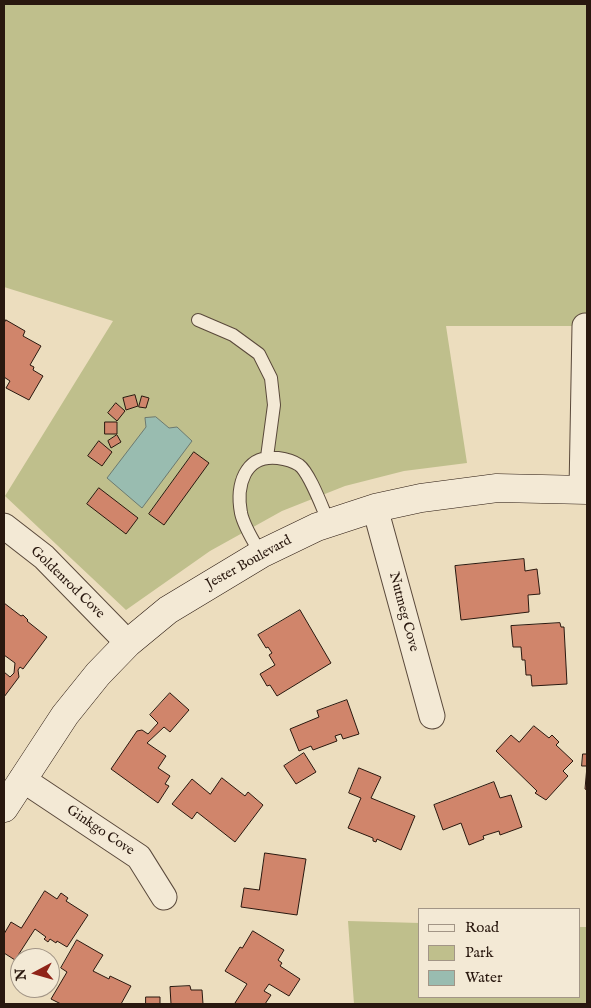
<!DOCTYPE html>
<style>
body{margin:0}
#map{position:relative;width:591px;height:1008px;overflow:hidden;background:#ecddbe;font-family:"IM FELL English",serif}
canvas{display:block}
.frame{position:absolute;inset:0;border:5px solid #29180f;pointer-events:none}
.legend{position:absolute;left:418px;top:908px;width:162px;height:90px;box-sizing:border-box;background:#f3e9d5;border:1px solid #a29586;margin:0;padding:6px 9px;list-style:none;font-size:15px;color:#29180f}
.legend li{display:flex;align-items:center;gap:10px;height:25px}
.legend b{width:25px;border:1px solid #a29586}
.north{position:absolute;left:10px;top:948px;width:50px;height:50px;box-sizing:border-box;background:#f3e9d5;border:1px solid #a29586;border-radius:50%;rotate:264deg;font-size:14px;font-weight:700;line-height:20px;text-align:center;color:#29180f}
.north::after{content:'';display:block;margin:auto;width:18px;height:22px;background:#8f2418;clip-path:polygon(50% 0,100% 100%,50% 72%,0 100%)}
</style>
<div id="map">
<canvas width="591" height="1008"></canvas>
<div class="frame"></div>
<ul class="legend">
<li><b style="height:6px;background:#f3e9d5"></b>Road</li>
<li><b style="height:14px;background:#bfbf8c"></b>Park</li>
<li><b style="height:14px;background:#99bcb0"></b>Water</li>
</ul>
<div class="north">N</div>
</div>
<script>
const g = document.querySelector('canvas').getContext('2d');
g.lineJoin = 'round';
function fillPath(path, color) { g.fillStyle = color; g.fill(path, 'evenodd'); }
function stroke(path, color, width, dash) { g.strokeStyle = color; g.lineWidth = width; g.lineCap = dash ? 'butt' : 'round'; g.setLineDash(dash || []); g.stroke(path); }
function write(font, color, halo, rows, align = 'center') {
  g.font = font + ' "IM FELL English",serif'; g.lineWidth = 4; g.setLineDash([]); g.textBaseline = 'middle'; g.strokeStyle = halo; g.fillStyle = color; for (const [text, x, y, turn = 0] of rows) {
    g.save(); g.translate(x, y); g.rotate((+turn || 0) * Math.PI / 180); g.textAlign = isNaN(turn) ? turn : align; if (halo) g.strokeText(text, 0, 0); g.fillText(text, 0, 0); g.restore();
  }
}
fillPath(new Path2D(`
 M4 4H587V326H446L467 463 404 471 345 486 282 511 210 551 126 610 5 496 113 321 4 287Z
 M348 921 420 923V997H580V927H587V1004H354Z`), '#bfbf8c');
const water = new Path2D(`
 M156 417 169 428 177 427 192 441 142 508 107 478 146 427 145 418Z`);
fillPath(water, '#99bcb0');
stroke(water, '#6c7a70', 1);
const building = new Path2D(`
 M6 320 25 331 23 336 41 346 30 365 34 367 33 370 43 376 29 400 6 388 10 381 4 377V324Z
 M135 395 138 406 126 410 123 398Z
 M142 396 149 398 146 408 139 407Z
 M116 403 125 411 117 421 108 413Z
 M105 422H117V434H105Z
 M117 435 121 442 111 448 108 441Z
 M99 441 112 452 102 466 88 456Z
 M194 452 209 463 164 525 149 514Z
 M99 488 138 518 126 534 87 504Z
 M524 559 525 571 537 569 540 594 528 595 529 612 461 620 455 566Z
 M4 603 21 616 23 615 28 620 27 621 47 637 23 669 20 667 18 670 19 677 4 697V672L10 677 14 673 15 663 4 655Z
 M300 610 331 663 277 696 270 685 267 686 260 674 275 665 269 655 272 653 268 647 266 648 258 635Z
 M560 623 561 627H564L567 684 532 686 531 675H526L525 660H522L521 647H513L511 626Z
 M170 693 189 710 170 732 164 727 147 743 166 756 158 768 170 776 165 784 169 786 158 803 111 769 137 731 142 730 148 734 158 723 150 715Z
 M347 700 359 734 343 739 341 734 335 736 337 741 313 750 311 746 299 751 290 729 319 717 317 711Z
 M534 726 549 738 552 735 559 742 556 745 573 761 563 771 568 776 546 800 535 793 537 791 496 751 511 735 519 742Z
 M304 753 316 772 296 784 284 766Z
 M583 754H587V790L585 789 587 766H582Z
 M359 768 381 777 371 798 415 816 401 850 377 839 376 842 373 841V838L348 828 361 798 349 793Z
 M222 778 245 796 248 792 263 805 235 842 197 812 192 819 172 804 192 779 210 794Z
 M494 782 500 798 511 795 522 827 500 835 499 831 483 836 484 839 469 845 461 823 443 830 434 805Z
 M265 853 306 859 297 915 241 907 244 888 259 890Z
 M45 891 57 899 61 893 68 898 66 901 88 915 67 947 57 941 56 943 50 939 48 942 44 939 46 937 35 929 15 960 4 953V934L11 922 21 928Z
 M253 931 284 950 278 960 282 963 280 966 300 979 289 996 269 984 264 991 271 995 265 1004H237L235 1003 247 984 225 971 240 947 242 948Z
 M77 940 103 955 93 971 109 979 110 976 131 986 121 1004H61L51 999 67 972 61 968Z
 M190 986 191 990H202L203 1004H171L170 987Z
 M146 997H160V1004H146Z`);
fillPath(building, '#d0856b');
stroke(building, '#29180f', 1);
const lane = new Path2D(`
 M198 320 233 335 259 354 271 378 274 405 267 457
 M261 554C254 542 244 527 241 513 236 486 244 454 278 458 285 459 293 461 299 465 310 473 323 510 329 523`);
const street = new Path2D(`
 M582 490 585 326
 M375 508 432 716
 M4 526 44 557 128 643
 M22 779 139 857 164 897`);
const secondary = new Path2D(`
 M4 808 65 715 98 674 128 643 168 610 261 554 317 527 375 508 421 498 497 488 587 490`);
stroke(lane, '#5a493b', 14);
stroke(street, '#5a493b', 27);
stroke(secondary, '#29180f', 29);
stroke(lane, '#f3e9d5', 12);
stroke(street, '#f3e9d5', 25);
stroke(secondary, '#f3e9d5', 28);
write('14px', '#29180f', '#f3e9d5', [
 ["Jester Boulevard",249,563,-29],
 ["Goldenrod Cove",67,583,44],
 ["Nutmeg Cove",403,612,75],
 ["Ginkgo Cove",100,831,34]
]);
</script>
